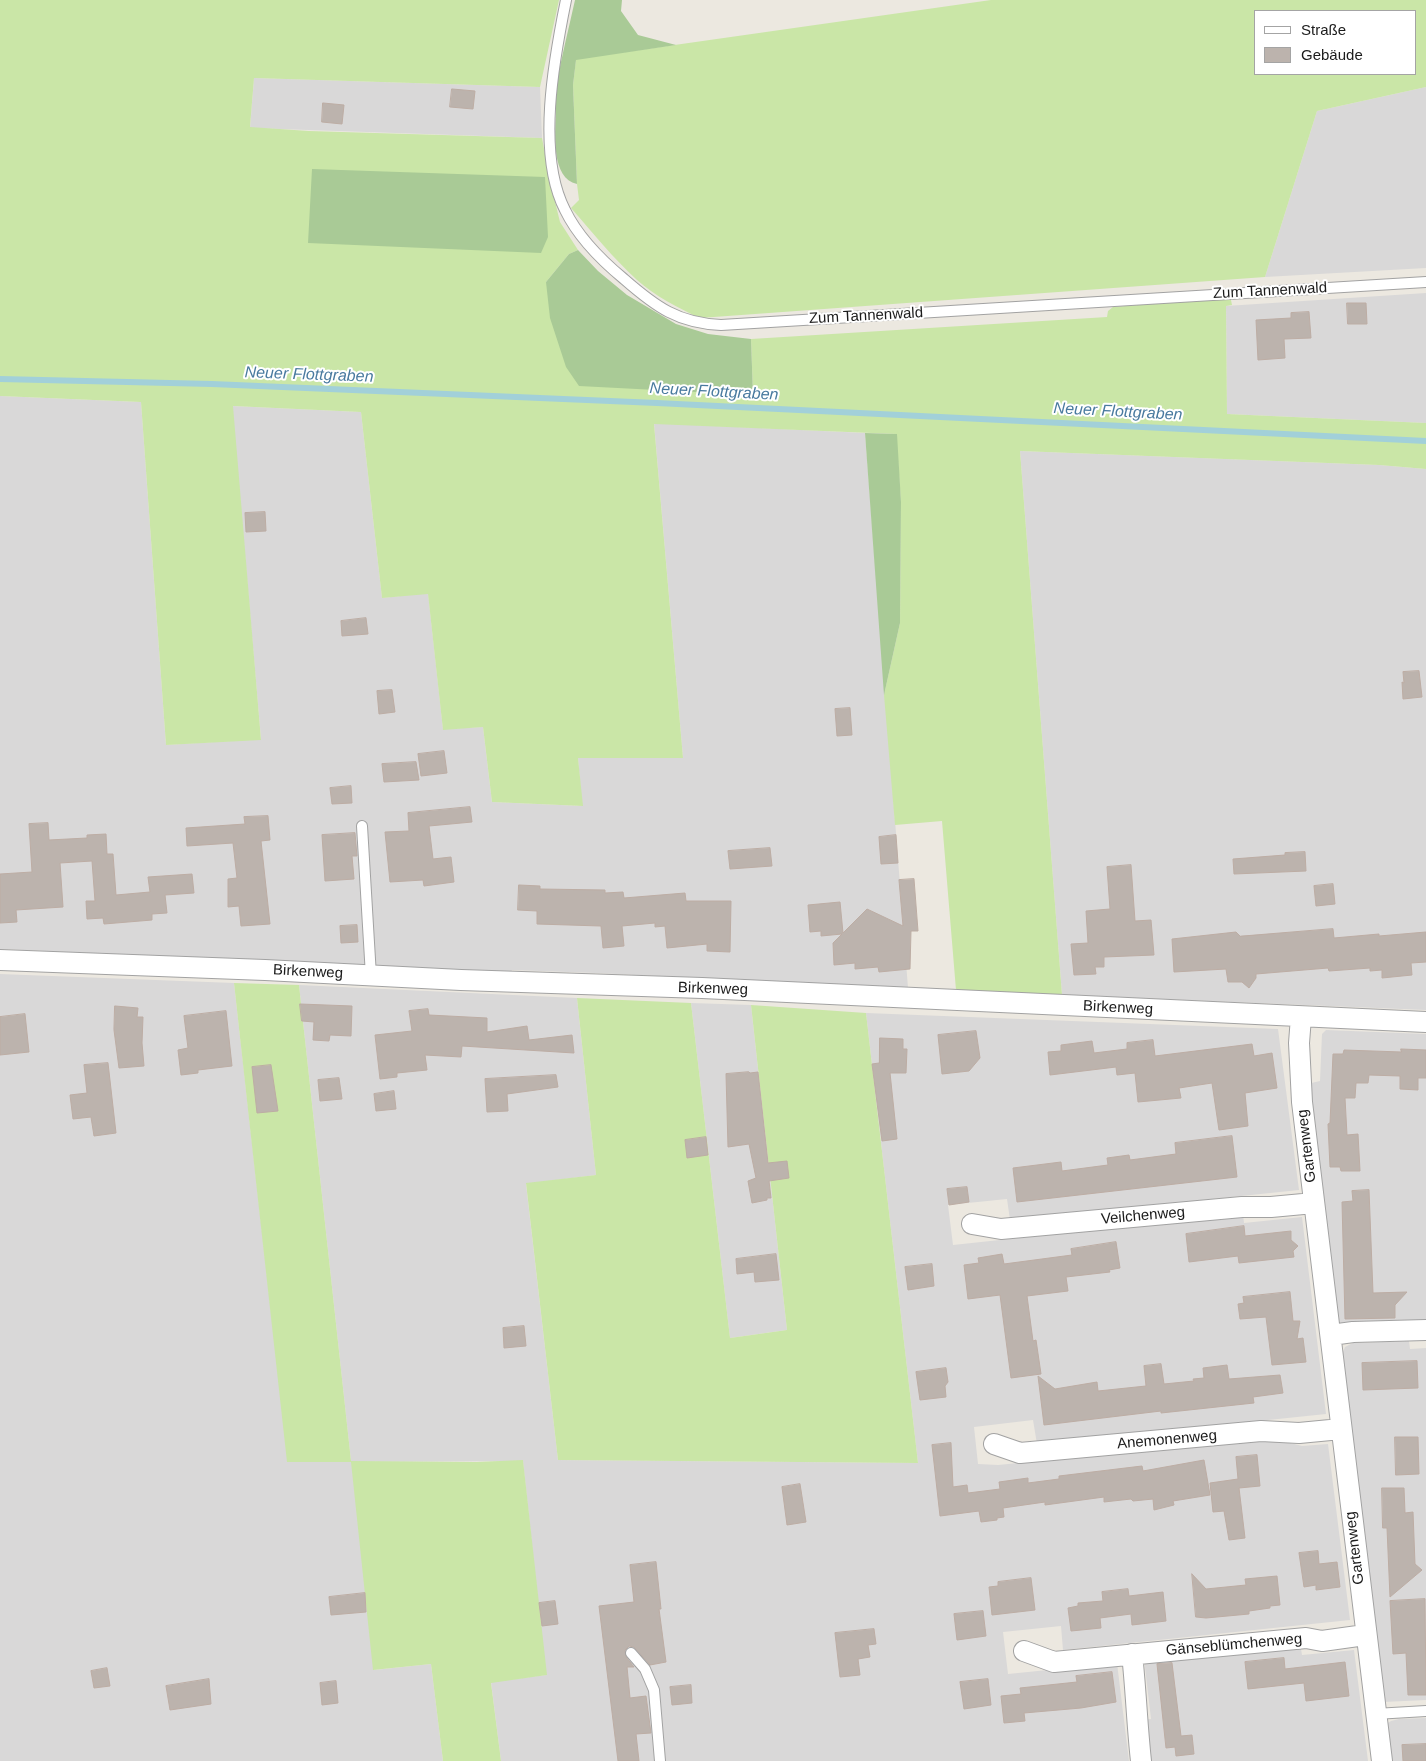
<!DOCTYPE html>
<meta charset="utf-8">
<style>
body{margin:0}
#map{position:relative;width:1426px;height:1761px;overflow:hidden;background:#ece8e0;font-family:Helvetica,sans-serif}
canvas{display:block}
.legend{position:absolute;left:1254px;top:10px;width:162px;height:65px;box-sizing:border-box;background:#fff;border:1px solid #a4a4a4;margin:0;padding:6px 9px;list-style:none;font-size:15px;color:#1b1b1b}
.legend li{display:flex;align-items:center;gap:10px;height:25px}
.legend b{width:25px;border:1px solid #a4a4a4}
</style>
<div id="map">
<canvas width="1426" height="1761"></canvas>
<ul class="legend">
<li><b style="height:6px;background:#fff"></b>Straße</li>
<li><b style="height:14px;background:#bcb3ad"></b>Gebäude</li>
</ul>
</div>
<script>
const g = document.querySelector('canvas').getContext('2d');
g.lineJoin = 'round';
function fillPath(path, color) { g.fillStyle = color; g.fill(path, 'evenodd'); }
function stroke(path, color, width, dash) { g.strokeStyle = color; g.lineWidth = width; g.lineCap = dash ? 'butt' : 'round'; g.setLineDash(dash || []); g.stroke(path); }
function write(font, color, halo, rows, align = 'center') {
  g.font = font + ' Helvetica,sans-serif'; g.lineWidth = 4; g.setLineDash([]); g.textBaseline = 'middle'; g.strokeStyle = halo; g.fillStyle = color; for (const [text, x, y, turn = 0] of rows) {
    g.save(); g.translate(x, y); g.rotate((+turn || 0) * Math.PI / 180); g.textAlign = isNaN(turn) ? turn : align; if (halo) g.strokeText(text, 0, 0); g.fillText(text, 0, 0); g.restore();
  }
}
fillPath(new Path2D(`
 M254 78 540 87 542 138 250 128Z
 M1426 87V268L1265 277 1317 111Z
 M1426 293V423L1227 414 1226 306Z
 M0 396 141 402 166 745 261 739 232 406 361 412 382 598 428 593 443 729 483 727 492 802 582 806 578 758H683L654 423 865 433 908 988 595 973 512 970 511 972 0 949Z
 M1020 451 1379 465 1426 469V1010L1062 995Z
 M0 974 234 983 288 1462 351 1461 299 985 577 998 596 1175 526 1184 558 1460 918 1463 866 1013 1278 1029 1299 1190 1010 1220 1007 1199 948 1205 953 1245 1243 1214 1244 1223 1302 1217 1326 1414 1037 1444 1033 1420 974 1427 978 1464 998 1465 1271 1438 1302 1446 1328 1444 1350 1620 1063 1650 1061 1626 1003 1632 1008 1674 1117 1663 1129 1761H501L491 1682 546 1675 523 1461 352 1462 374 1670 431 1664 443 1761H0Z
 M691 1003 751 1005 787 1330 730 1338Z
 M1326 1030 1426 1034V1322L1337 1325 1307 1084 1320 1081 1322 1034Z
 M1409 1341 1410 1349 1426 1348V1700L1383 1702 1342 1354 1345 1347 1353 1343Z
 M1300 1643 1302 1655 1354 1650 1368 1761H1147L1142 1720 1151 1719 1144 1659Z
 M1426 1718V1761H1390L1385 1725 1391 1721 1399 1719Z`), '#d9d8d8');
fillPath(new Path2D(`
 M0 0H559L540 87 254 78 250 127 309 131 542 138 550 181 560 222 578 250 569 254 546 282 753 395 751 339 1107 317 1108 311 1113 307 1224 298 1231 300 1232 305 1226 306 1227 414 1426 423V469L1379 465 1020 451 1062 995 956 990 942 821 895 825 884 695 900 623 901 502 896 434 654 424 683 758H578L583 806 492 802 483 727 443 730 428 594 382 598 361 412 233 406 261 740 166 745 141 402 0 396Z
 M991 0H1426V87L1317 111 1265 277 700 318C678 308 655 296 637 280 613 258 592 232 571 208L579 200 577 184 573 85 576 59ZM1255 11H1415V74H1255Z
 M234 983 299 985 351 1461 476 1462 523 1460 547 1675 491 1683 501 1761H443L431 1664 373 1670 351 1462H287Z
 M577 998 691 1003 730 1338 787 1330 751 1005 866 1013 918 1463 558 1460 526 1183 596 1175Z`), '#cae6a7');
fillPath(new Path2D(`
 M575 0H622L621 11 638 35 676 45 576 60 573 85 577 184C551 179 555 133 556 113 556 103 555 92 557 82 562 55 569 27 575 0Z
 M312 169 545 177 548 237 541 253 308 243Z
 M578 250 598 271 627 295 676 324 708 334 751 339 753 395 579 386 566 367 550 318 546 282 569 254Z
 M865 433 897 434 901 502 900 623 884 695Z`), '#a9ca96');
stroke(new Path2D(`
 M0 379 212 384 657 403 1426 441`), '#a2d0d9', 6);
const building = new Path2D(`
 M452 89 475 91 473 109 450 107Z
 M323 103 344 105 342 124 322 122Z
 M1347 303H1366L1367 324H1348Z
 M1309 312 1311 338 1284 339 1285 358 1258 360 1256 320 1291 318V313Z
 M265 512 266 531 246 532 245 513Z
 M366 618 368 634 342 636 341 621Z
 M1419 671 1422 697 1403 699 1402 682 1404 683 1403 672Z
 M392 690 395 712 379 714 377 691Z
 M850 708 852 735 837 736 835 709Z
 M444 751 447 773 421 776 418 754Z
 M416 762 419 780 384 782 382 764Z
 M351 786 352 803 332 804 330 788Z
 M470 807 472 822 429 826 433 859 451 857 454 882 424 886 423 880 390 882 385 832 409 831 408 813Z
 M268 816 270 840 261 841 270 924 241 926 239 906 228 907V879L237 878 233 843 187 846 186 828 245 824 244 817Z
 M48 823 49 840 87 838V835L106 834 107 854H113L116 895 150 892 148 877 192 874 194 893 165 895 167 913 152 914V920L104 924 103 918 87 919 86 901H95L92 861 60 863 63 907 16 910 17 922 0 923V874L32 872 29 824Z
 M355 833 357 856H352L354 879 325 881 322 835Z
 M896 835 898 863 881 864 879 837Z
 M770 848 772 866 730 869 728 851Z
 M1305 852 1306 871 1234 874 1233 859 1285 855V853Z
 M1131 865 1135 921 1151 920 1154 955 1104 957V967H1095L1096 974 1074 975 1071 944 1088 943 1086 911 1110 909 1107 867Z
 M914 879 918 931H911L910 969 879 972 878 967 855 969V963L834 965 833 943 842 934 821 936V931L810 932 808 905 840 902 843 933 867 909 903 926 899 880Z
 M1333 884 1335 904 1316 906 1314 886Z
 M519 885 540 886V889L605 890V893L623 892 624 898 685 893 686 901H731L730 952 707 951V944L667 948 665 926 655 927V923L622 926 624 946 603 948 601 926 537 924V911L518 910Z
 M357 925 358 942 341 943 340 926Z
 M1333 929 1334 938 1379 934V936L1426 932V962L1411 963 1412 975 1382 978V970L1370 971V968L1329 971 1328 968 1256 974V978L1249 988 1242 982H1228L1226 969 1174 972 1172 939 1236 932 1240 936Z
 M300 1004 352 1006 351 1036 330 1035 329 1041 313 1040 314 1022 302 1021Z
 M115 1006 138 1008 137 1017H143L142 1043 144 1066 119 1068 114 1030Z
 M428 1009 429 1015 487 1018V1032L527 1026 529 1040 572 1035 574 1053 462 1046 461 1057 425 1055 427 1070 397 1073V1077L380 1079 375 1035 412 1031 409 1011Z
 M226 1011 232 1066 198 1070V1073L181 1075 178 1050 188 1048 184 1016Z
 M25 1014 29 1052 0 1055V1017Z
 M976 1031 980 1058 969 1071 942 1074 938 1035Z
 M880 1038 903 1039V1049H907L906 1073H890L897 1139 882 1141 872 1064 879 1063Z
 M1153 1040 1155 1056 1252 1044 1254 1056 1272 1053 1277 1088 1245 1093 1248 1126 1219 1130 1212 1083 1179 1088 1181 1098 1138 1102 1135 1073 1117 1075 1116 1067 1050 1075 1048 1052 1061 1051V1045L1092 1041 1094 1053 1127 1049V1043Z
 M1401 1049 1426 1050V1078H1418V1090L1400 1089V1076L1369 1075 1368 1083H1356L1355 1098H1345L1347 1135 1358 1134 1360 1171H1341L1340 1167H1330L1328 1124 1330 1123 1333 1054H1343L1344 1050 1401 1052Z
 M108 1063 116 1133 94 1136 91 1117 73 1119 70 1095 87 1093 84 1065Z
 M271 1065 278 1111 257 1113 252 1067Z
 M749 1072 750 1073 758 1072 768 1163 787 1161 789 1178 769 1181 771 1198H767V1200L752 1203 748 1181 756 1178 749 1144 728 1147 726 1074Z
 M556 1075 558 1087 507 1094 508 1111 487 1112 485 1079Z
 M339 1078 342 1099 320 1101 318 1080Z
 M394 1091 396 1109 376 1111 374 1094Z
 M1232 1136 1237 1177 1017 1202 1013 1168 1061 1162 1062 1171 1108 1165 1107 1158 1129 1155 1130 1160 1176 1154 1175 1143Z
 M706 1137 708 1155 687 1158 685 1140Z
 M967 1187 969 1202 949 1205 947 1189Z
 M1369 1190 1373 1293 1407 1292 1395 1305V1318L1345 1319 1342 1202 1353 1201 1352 1191Z
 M1244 1226 1245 1236 1291 1231V1240L1298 1246 1293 1251 1294 1257 1239 1263 1238 1256 1189 1262 1186 1234Z
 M1116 1242 1120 1268 1109 1270 1110 1272 1066 1277 1068 1291 1027 1296 1033 1341 1036 1340 1041 1374 1011 1378 1000 1295 968 1299 964 1265 979 1263 978 1258 1002 1254 1004 1264 1072 1255 1071 1249Z
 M776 1254 779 1280 755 1282 754 1272 737 1274 736 1259Z
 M932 1264 934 1286 908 1290 905 1267Z
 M1290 1292 1293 1321H1300L1297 1339 1303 1338 1306 1362 1272 1365 1266 1317 1240 1319 1238 1304 1244 1303 1243 1297Z
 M524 1326 526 1346 504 1348 503 1328Z
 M1417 1361 1418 1388 1363 1390 1362 1363Z
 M1161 1364 1164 1384 1194 1381 1193 1379 1204 1378 1203 1368 1227 1365 1229 1379 1280 1375 1283 1393 1253 1397 1254 1403 1161 1413V1411L1044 1425 1038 1376 1055 1389 1097 1382 1098 1391 1146 1386 1144 1366Z
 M946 1368 948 1382 945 1386 946 1397 920 1400 916 1372Z
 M1395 1437H1418L1419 1474 1396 1475Z
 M951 1443 953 1487 967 1485 968 1493 1000 1489 999 1482 1028 1478V1483L1059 1479V1476L1142 1466 1143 1471 1204 1460 1210 1495 1173 1501 1174 1505 1154 1510 1153 1499 1133 1501 1131 1499 1104 1502V1497L1045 1505V1502L1003 1508 1004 1517 997 1518V1520L981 1522 979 1511 940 1516 932 1445Z
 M1257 1455 1260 1486 1239 1488 1245 1538 1229 1540 1224 1511 1213 1512 1210 1483 1238 1479 1236 1457Z
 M800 1484 806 1522 787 1525 782 1487Z
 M1382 1488H1404L1405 1513 1413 1512 1415 1564 1422 1570 1390 1597 1387 1528H1383Z
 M1318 1551 1319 1564 1337 1562 1340 1587 1316 1590V1585L1304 1587 1299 1553Z
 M656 1562 661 1609H659L666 1662 650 1665 634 1647 629 1646 625 1650 626 1657 634 1667H627L630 1698 646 1696 651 1733 636 1734 639 1761H618L599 1606 634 1602 630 1565Z
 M1192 1574 1206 1589 1246 1585 1245 1579 1277 1576 1280 1605 1270 1606V1608L1249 1611V1614L1206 1618 1196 1617Z
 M1031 1578 1035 1610 992 1615 989 1587 998 1586V1582Z
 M1128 1589 1129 1596 1163 1592 1166 1621 1132 1625 1131 1614 1100 1618 1101 1628 1071 1631 1068 1608 1078 1606V1603L1103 1601 1102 1592Z
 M365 1593 366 1612 331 1615 329 1597Z
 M1425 1599 1426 1695H1408L1406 1653 1393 1654 1390 1601Z
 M555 1601 558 1624 542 1626 539 1603Z
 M983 1611 986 1636 957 1640 954 1614Z
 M874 1629 876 1644 868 1645 870 1657 858 1659 860 1675 840 1677 835 1633Z
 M1284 1658 1285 1669 1345 1662 1349 1696 1306 1701 1304 1683 1248 1689 1245 1662Z
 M1172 1663 1181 1736 1192 1735 1194 1754 1176 1756 1175 1747 1166 1748 1157 1664Z
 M107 1668 110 1686 94 1688 91 1671Z
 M1112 1672 1116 1702 1081 1708 1024 1713 1025 1721 1004 1723 1001 1696 1021 1694 1020 1688 1077 1682 1076 1676Z
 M209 1679 211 1704 170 1710 166 1686Z
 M988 1679 991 1705 964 1709 960 1682Z
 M336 1681 338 1703 322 1705 320 1683Z
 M691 1685 692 1703 672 1705 670 1687Z
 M1426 1744V1761H1403L1402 1745Z`);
fillPath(building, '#bcb3ad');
stroke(building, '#bdada4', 1);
const service = new Path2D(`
 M566 0C554 59 536 154 565 210 578 237 601 260 624 279 656 307 678 323 721 325L1426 282
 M362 826 371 976
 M631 1653 645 1669 654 1690 660 1761
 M1375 1714 1426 1711`);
const minor = new Path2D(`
 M0 960 265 970 461 980 702 988 1426 1022
 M1301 1017 1299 1043 1302 1102 1382 1761
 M972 1224 1001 1229 1242 1207H1271L1314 1203
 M1331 1335 1353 1332 1426 1330
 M994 1444 1020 1453 1261 1431 1299 1433 1341 1429
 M1024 1651 1054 1662 1306 1638 1322 1641 1365 1635
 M1132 1654C1136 1690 1137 1725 1141 1761`);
stroke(service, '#a2a2a2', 12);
stroke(minor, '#a2a2a2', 22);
stroke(service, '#fff', 10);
stroke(minor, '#fff', 20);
write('15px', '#1b1b1b', '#fff', [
 ["Zum Tannenwald",1270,291,-3],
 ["Zum Tannenwald",866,316,-3],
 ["Birkenweg",308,972,3],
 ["Birkenweg",713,989,2],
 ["Birkenweg",1118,1008,3],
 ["Gartenweg",1307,1146,-97],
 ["Veilchenweg",1143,1216,-5],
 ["Anemonenweg",1167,1440,-5],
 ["Gartenweg",1355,1548,-97],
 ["Gänseblümchenweg",1234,1645,-5]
]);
write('italic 16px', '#497a9f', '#fff', [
 ["Neuer Flottgraben",309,375,2],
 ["Neuer Flottgraben",714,392,3],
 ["Neuer Flottgraben",1118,412,3]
]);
</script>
